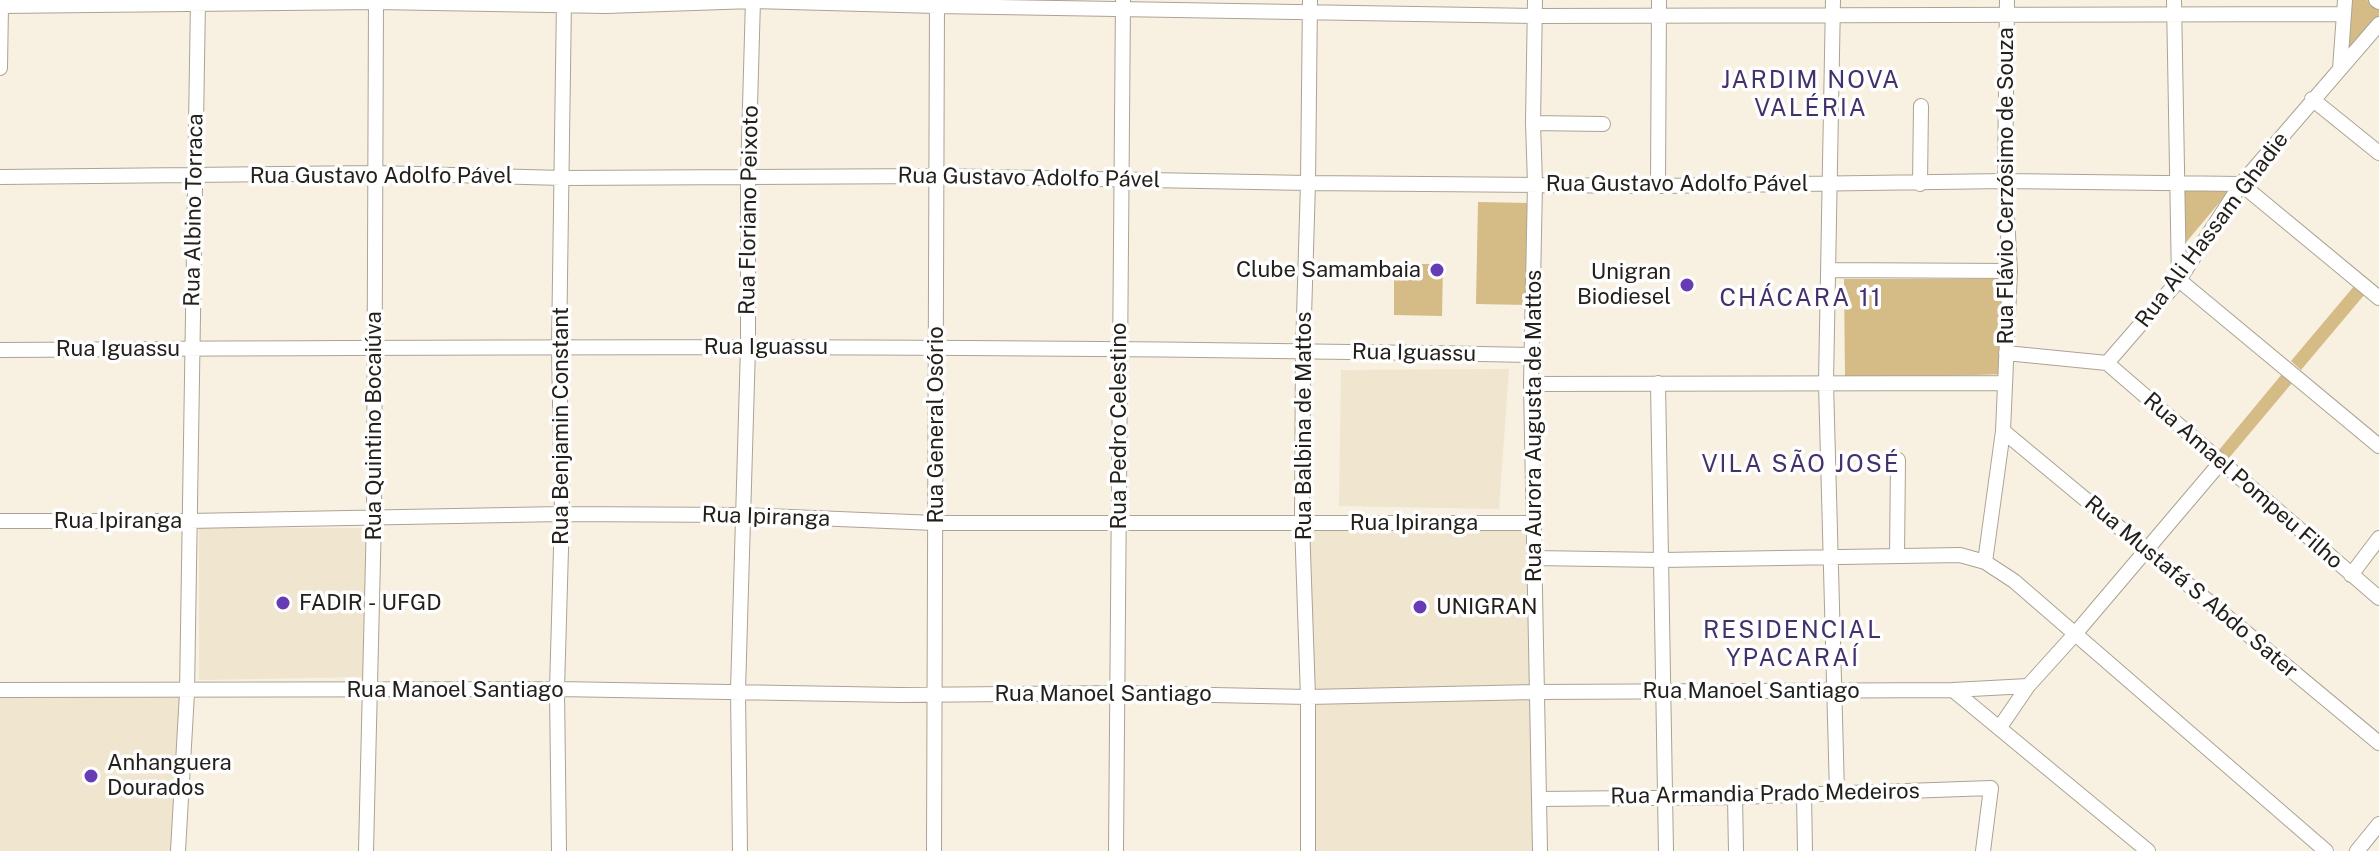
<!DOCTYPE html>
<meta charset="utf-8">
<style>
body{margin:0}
canvas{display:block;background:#f8f0e0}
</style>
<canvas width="2379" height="851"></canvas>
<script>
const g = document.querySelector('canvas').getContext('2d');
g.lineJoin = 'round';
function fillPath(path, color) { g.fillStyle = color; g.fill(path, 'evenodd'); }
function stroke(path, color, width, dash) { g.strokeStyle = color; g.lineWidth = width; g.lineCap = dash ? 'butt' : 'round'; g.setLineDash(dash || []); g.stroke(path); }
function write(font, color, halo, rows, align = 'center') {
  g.font = font + ' "Public Sans",sans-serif'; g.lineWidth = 7; g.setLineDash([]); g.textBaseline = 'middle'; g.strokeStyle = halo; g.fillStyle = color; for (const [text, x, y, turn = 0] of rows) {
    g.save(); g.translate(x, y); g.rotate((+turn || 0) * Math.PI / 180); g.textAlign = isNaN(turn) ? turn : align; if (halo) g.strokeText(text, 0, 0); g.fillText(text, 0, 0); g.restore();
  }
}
fillPath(new Path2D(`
 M1509 369 1499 509 1339 506 1341 370Z
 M1302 523H1532L1540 851H1308Z
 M199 528H366L367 677 199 680Z
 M0 693H187L178 851H0Z`), '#f0e5ce');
fillPath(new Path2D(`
 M2349 0H2367L2379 10V20L2344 61Z
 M2183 186 2229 191 2183 246Z
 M1478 202 1529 203V305L1476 304Z
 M1394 264H1443L1442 316 1394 315Z
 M1844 279H2007L2008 374 1845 379Z
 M2355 285 2365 294 2301 370 2291 361Z
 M2282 374 2292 383 2229 458 2219 450Z`), '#d5bb85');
const minor = new Path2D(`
 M1535 0 1533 123 1535 184 1531 384 1540 851
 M1833 0 1826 383 1837 793
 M2174 0 2179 280 2379 446
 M2376 0 2379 2
 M0 6 376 2 606 6 753 1 937 6 1535 16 2344 14
 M0 68 1 6
 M2340 69 2345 0
 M2312 99 2379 153
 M1533 123 1603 124
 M0 177 377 173 563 178 936 176 1308 183 1658 186 2005 181 2241 184 2379 298
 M1920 184 1921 106
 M1658 186 1659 0
 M1828 270 2010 271
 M0 350C510 346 1021 345 1531 355
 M2006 353 2107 363
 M2107 363 2179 280 2241 184 2379 24
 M2107 363 2379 598
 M1658 383 1666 851
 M1531 384 2004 383
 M2003 431 2379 743
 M0 521H188L562 514 742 515 935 523H1532
 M1897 556 1898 460
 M1534 558 1662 560 1960 555 1985 562 2014 581 2326 851
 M1985 562 2003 431 2010 271 2005 181 2007 0
 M2351 575 2379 538
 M0 690 557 689 900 695 1119 693 1308 697 1535 692 1953 690 2148 851
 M1953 690 2028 686
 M2000 727 2028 686 2075 634 2221 462
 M1804 795 1805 851
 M1735 797 1736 851
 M1540 799 1735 797 1991 788 1983 851
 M178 851 187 693 198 0
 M366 851 374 517 376 0
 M559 851 557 689 562 514 559 348 564 0
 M740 851 738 691 748 347V177L753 0
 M934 851 937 0
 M1116 851 1123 0
 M1308 851V697L1302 523 1303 350 1308 183 1310 0
 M2357 851 2379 824`);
stroke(minor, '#aba495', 16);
stroke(minor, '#fff', 14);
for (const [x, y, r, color] of [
 [1437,270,8,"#663bb3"],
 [1687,285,8,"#663bb3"],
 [283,603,8,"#663bb3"],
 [1420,607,8,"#663bb3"],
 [91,776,8,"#663bb3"]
]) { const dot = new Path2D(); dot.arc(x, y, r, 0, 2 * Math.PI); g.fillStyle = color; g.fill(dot); stroke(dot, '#fefefe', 3); }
write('22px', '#23201b', '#fefefe', [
 ["Rua Gustavo Adolfo Pável",381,176],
 ["Rua Gustavo Adolfo Pável",1029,178,1],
 ["Rua Gustavo Adolfo Pável",1677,184],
 ["Rua Flávio Cerzósimo de Souza",2006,186,-90],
 ["Rua Albino Torraca",194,210,-89],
 ["Rua Floriano Peixoto",749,210,-89],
 ["Rua Ali Hassam Ghadie",2212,230,-53],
 ["Rua Iguassu",766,347],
 ["Rua Iguassu",118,349],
 ["Rua Iguassu",1414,353,1],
 ["Rua General Osório",936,425,-90],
 ["Rua Quintino Bocaiúva",374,426,-90],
 ["Rua Benjamin Constant",561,426,-90],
 ["Rua Pedro Celestino",1119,426,-90],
 ["Rua Balbina de Mattos",1304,426,-90],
 ["Rua Aurora Augusta de Mattos",1534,426,-90],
 ["Rua Amael Pompeu Filho",2243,481,41],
 ["Rua Ipiranga",766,517,2],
 ["Rua Ipiranga",118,521],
 ["Rua Ipiranga",1414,523],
 ["Rua Mustafá S Abdo Sater",2191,587,40],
 ["Rua Manoel Santiago",455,690],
 ["Rua Manoel Santiago",1751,691],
 ["Rua Manoel Santiago",1103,694],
 ["Rua Armandia Prado Medeiros",1765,794,-1]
]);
write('22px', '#23201b', '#fefefe', [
 ["Clube Samambaia",1421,270,"right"],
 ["Unigran",1671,272,"right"],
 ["Biodiesel",1671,297,"right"],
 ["FADIR - UFGD",299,603],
 ["UNIGRAN",1436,607],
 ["Anhanguera",107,763],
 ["Dourados",107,788]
], 'left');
g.letterSpacing = '2px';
write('24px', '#43316c', '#fefefe', [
 ["JARDIM NOVA",1811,81],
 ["VALÉRIA",1811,109],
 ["CHÁCARA 11",1801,299],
 ["VILA SÃO JOSÉ",1801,465],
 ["RESIDENCIAL",1793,631],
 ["YPACARAÍ",1793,659]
]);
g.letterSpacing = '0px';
</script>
